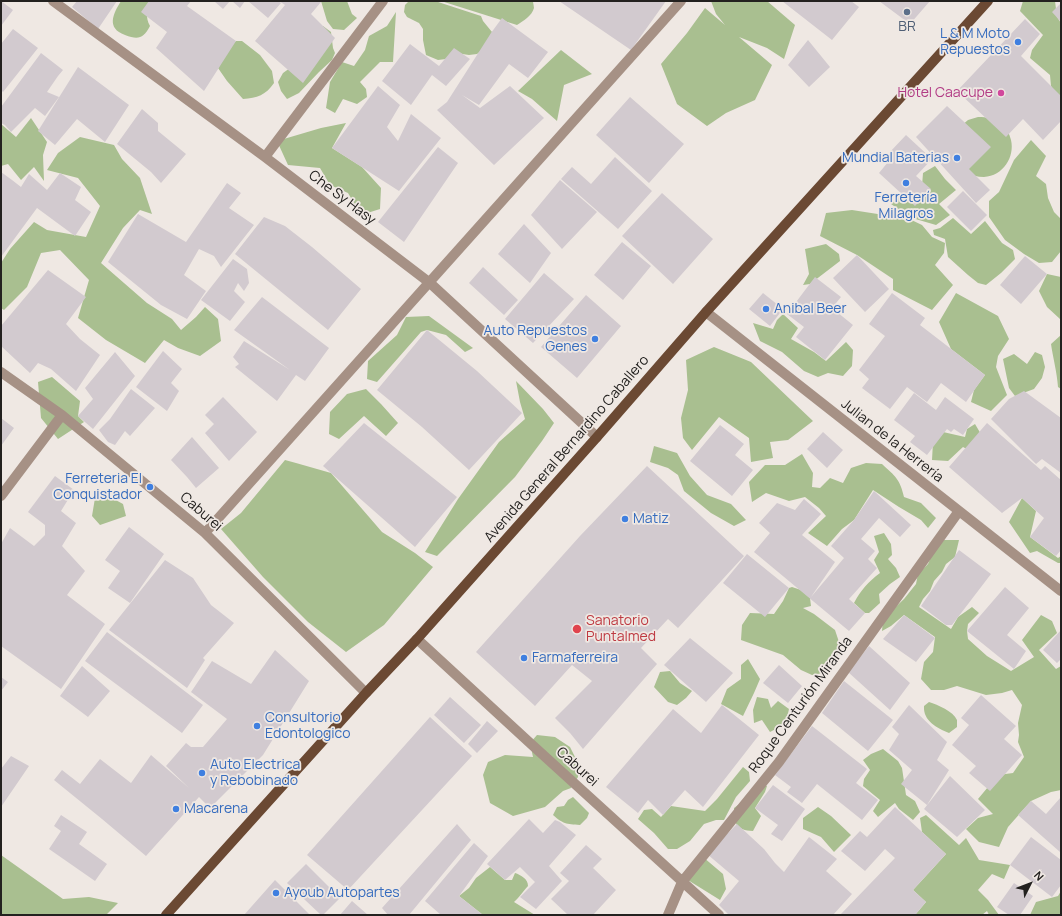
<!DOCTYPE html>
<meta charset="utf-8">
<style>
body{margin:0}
#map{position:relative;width:1062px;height:916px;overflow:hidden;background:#efe8e3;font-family:Manrope,sans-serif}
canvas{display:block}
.frame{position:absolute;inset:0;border:2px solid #23211f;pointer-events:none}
.north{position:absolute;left:1010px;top:864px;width:40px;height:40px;-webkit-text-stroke:3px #efe8e3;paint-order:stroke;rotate:48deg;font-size:11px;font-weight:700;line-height:16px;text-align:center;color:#23211f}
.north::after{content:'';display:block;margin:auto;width:14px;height:18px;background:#23211f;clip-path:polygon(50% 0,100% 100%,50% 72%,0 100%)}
</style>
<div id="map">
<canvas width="1062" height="916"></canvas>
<div class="frame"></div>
<div class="north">N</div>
</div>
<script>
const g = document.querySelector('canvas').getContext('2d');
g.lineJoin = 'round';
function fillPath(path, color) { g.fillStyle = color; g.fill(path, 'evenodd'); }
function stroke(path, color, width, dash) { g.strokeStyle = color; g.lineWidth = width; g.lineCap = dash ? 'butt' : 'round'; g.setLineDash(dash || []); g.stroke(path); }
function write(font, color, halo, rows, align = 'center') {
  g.font = font + ' Manrope,sans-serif'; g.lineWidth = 3.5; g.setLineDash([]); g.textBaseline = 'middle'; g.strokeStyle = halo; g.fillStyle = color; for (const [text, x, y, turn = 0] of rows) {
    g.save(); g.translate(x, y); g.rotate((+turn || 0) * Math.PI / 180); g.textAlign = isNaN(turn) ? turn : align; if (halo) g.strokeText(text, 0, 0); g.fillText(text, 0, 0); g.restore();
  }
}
fillPath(new Path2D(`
 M121 1H151C147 10 145 17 150 26 143 39 138 40 125 35 106 28 113 14 121 1Z
 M321 1H347L352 14 357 18 344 30 333 29 327 21Z
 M409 1H435L481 16 483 21 492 32 487 46 477 54 469 55 456 53 446 59 438 60 426 55 423 40V29L419 23 407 17 404 12 405 5Z
 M441 1H533C533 2 534 7 534 8 532 16 523 21 517 25Z
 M711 1H767L795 25 784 59 767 48 739 37 772 65 755 100 726 113 707 126 677 104 661 64 687 33 705 8 725 25 716 14Z
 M1023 1H1055L1057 17 1061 23V107L1059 99 1051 86 1050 75 1030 58 1032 50 1043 35 1020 11Z
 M396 12 393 62H380L360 82 366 89 367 97 357 104 343 99 335 113 326 108 330 82 342 62 354 66 365 50 369 36 387 26Z
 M323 26 331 32 333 48 335 53 332 60 319 72 299 93 287 99 281 91 278 82 283 73 290 68Z
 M236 41H242L260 55 272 71 274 83C266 95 257 98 243 99L227 81 218 68 232 44Z
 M561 50 592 74 564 85 557 121 532 99 518 91Z
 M978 117C988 117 990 118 998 124 1000 125 1004 127 1006 129 1008 131 1010 136 1011 140 1015 157 1003 176 984 177 977 177 972 175 966 172L960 127 968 120Z
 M31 118 47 142 43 155 44 181 34 167 21 180 8 164 1 166V124L16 137Z
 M346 123 332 148 362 167 381 188 380 209 361 215 348 193 330 185 320 168 288 165 277 141 321 128Z
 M80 137 114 145 122 159 140 178 152 214 140 210 123 228 101 263 147 303 172 319 181 330 196 317 205 307 218 319 221 341 200 356 178 348 164 340 145 363 106 340 78 318 89 280 60 250 41 253 27 287 4 310 1 308V263L10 249 34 222 47 230 86 237 100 206 78 178 47 170 58 153Z
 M1031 140 1046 156 1036 176 1046 184 1048 198 1054 212 1061 219V251L1052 262 1039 263 1024 254 1005 240 989 217V201L999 192 1014 160Z
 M935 166 945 179 956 190 939 204 950 215 936 225 912 218 891 204 911 187 922 186 923 173Z
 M852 210 884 215 903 216 922 225 932 237 945 243 944 253 935 265 953 285 932 310 893 290V279L857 255 820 236 826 213Z
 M953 218 971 234 985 221 1002 243 1013 250 1015 259 1001 273 986 285 978 283 968 275 948 257 945 239 934 235 933 230 940 228Z
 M826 244 839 254 840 261 810 284 803 285 809 274 805 249Z
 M1047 274 1061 277V323L1060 319 1047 307 1039 291Z
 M956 293 998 316 1009 339 998 356 996 367 1007 395 991 411 971 402 974 390 985 375 951 349 939 322Z
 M783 314 798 328 791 339 814 352 826 361 846 342 853 350 852 366 843 376 828 373 818 377 804 371 782 352 760 341 753 323 773 329 777 320Z
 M429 316 473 348 465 352 446 335 427 330 421 332 377 382 367 379 368 361 397 335 406 317Z
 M1061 335V389L1058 387C1057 372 1053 358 1051 344Z
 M714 347 751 362 813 421 788 440 770 442 773 458 751 462 749 438 719 417 692 450 683 438 681 418 688 390 686 360Z
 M1035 352 1042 355 1045 367 1042 378 1034 389 1015 396 1009 388 1003 359 1014 354 1027 364Z
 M52 377 80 401 78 416 84 422 58 439 41 418 38 382Z
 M516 381 543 409 554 423 542 441 515 477 437 556 425 552 458 499 499 442 525 419 520 402Z
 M366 389 381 404 398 423 386 436 364 416 339 439 329 434 330 412 347 394Z
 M975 424 985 441 974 453 963 447 948 461 932 460 933 442 943 432 965 437 967 429Z
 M654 446 677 453 690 476 707 495 731 504 746 520 734 526 711 513 684 491 678 475 668 468 650 462Z
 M802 454 813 473 812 487 820 488 830 478 843 483 851 468 866 463 882 464C895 476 900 479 904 497L921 503 936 518 928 528 921 520 899 507 873 490 854 520 842 529 827 546 808 533 826 516 819 508 805 497 789 501 766 493 752 502 749 482 765 465H785Z
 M285 460 296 463 331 473 382 532 415 553 433 567 384 625 346 652 308 622 263 577 221 529 241 513Z
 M96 492H101L123 504 126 516 100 525 92 516Z
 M1022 498 1036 511 1030 537 1058 558 1061 556V563H1058L1037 551 1030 553 1009 522Z
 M884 533 891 544 892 555 888 559 896 568 900 577 890 584 879 594 880 603 869 613H865L854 603C861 590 868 582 880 573L874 560 879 552 874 536Z
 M944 540H959L955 557 946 564 942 572 934 581 930 591 923 599 919 607 951 629 958 617 972 607 979 613 968 624 967 631 968 639 987 656 1011 671 1034 657 1022 640 1041 615 1052 621 1057 633 1039 650 1056 669 1061 666V790L1051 792 1031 801 1008 827 999 847 979 842 966 829 978 818 993 814 978 799 998 775 1013 773 1024 757 1018 742 1019 735 1018 723 1022 705 1012 690 1002 693 986 695 957 686 944 690H931L921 679 924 662 933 652 935 637 904 615 891 626 882 631 883 619 904 599 916 584 918 574 928 564 933 552Z
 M792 587 801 590 810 598 811 606 803 608 814 614 835 630 839 642 837 657 823 673 812 675 801 670 783 655 741 640 742 625 750 613 774 614 783 601 789 588Z
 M748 659 760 679 754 693 743 716 721 704 727 689 741 679V665Z
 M670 671 680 683 692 691 686 698 677 705 668 702 654 687 660 672Z
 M757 697 768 699 771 708 778 701 789 709C787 721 781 727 770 732L762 720 754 723 753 710Z
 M929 702C938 705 953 711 957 720 957 721 957 726 957 727L949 733C937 728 923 721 924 706Z
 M537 735 555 737 570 747 579 765 578 777 571 788 563 791 545 807 513 816 490 803 483 775 488 762 505 755 533 757 530 743Z
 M883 749 898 761 902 768 906 795 915 801 920 812 913 820 899 809 895 803 878 817 873 811 880 800 863 786 864 779 870 770 863 760 871 754Z
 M743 767 749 772 750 781 736 797 724 820H716L704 824 690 841 677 849H668L654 833 638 819 644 810 652 809 661 817 671 806 705 811 717 799Z
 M759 783 767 786 765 792 755 808 761 816 753 831C736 830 734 824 734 808L746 799Z
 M573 797 589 813 587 818 580 825C566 824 563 824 553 815L557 807 564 806 568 800Z
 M818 807 831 816 851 835 834 852 821 837 803 829V818Z
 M926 815 959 845 966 838 979 860 1010 865 1004 879 992 874 978 890 988 900 999 915H989L987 911 982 915H915L926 902 913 890 946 854 922 832 920 818Z
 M1 855 63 899 89 897 118 903 106 915H1Z
 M703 857 723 874 726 889 720 900 683 877Z
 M490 867 505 880H512L515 873C521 875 528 879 528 886 523 891 520 897 514 902L535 915H483L459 896 469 888 476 878Z
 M1061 891V915H1030L1036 902 1058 896Z`), '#a9bf90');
fillPath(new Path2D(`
 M1 1 13 10 1 26Z
 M77 1H117L98 29 72 7Z
 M149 1H191L187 6 236 41 204 91 156 48 167 32 141 12Z
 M214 1H230L223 9Z
 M232 1H245L240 8Z
 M248 1H278L281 3 268 18Z
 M279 1H320L321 2 311 14 335 38 303 83 255 41 285 5Z
 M559 1H666L631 50Z
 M782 1H851L859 7 832 40Z
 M879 1H930L910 24Z
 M1061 3V22L1052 12Z
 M502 18 548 52 528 78 509 64 479 105 462 95 480 108 510 86 544 118 494 165 437 110 447 102 491 33Z
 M1025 19 1040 34 1021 56 1061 96V121L1043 140 1023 119 1006 137 957 91Z
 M13 29 38 48 3 92 1 90V44Z
 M808 40 830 67 809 87 788 65Z
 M410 44 439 66 454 48 470 59 446 86 432 75 411 105 382 81Z
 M41 53 63 70 58 76 47 92 59 97 45 116 35 108 11 132 5 125 1 123V107Z
 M78 67 129 105 105 142 77 119 55 145 38 131Z
 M378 86 400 105 387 127 398 141 411 114 441 138 399 191 332 148Z
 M630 97 684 144 649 183 596 135Z
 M947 106 991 147 969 169 990 190 976 203 916 137Z
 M142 109 158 123V131L186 154 161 183 151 172 117 144Z
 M906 135 932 159 916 176 931 189 915 206 879 173 893 156 889 153Z
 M438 147 458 163 404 242 378 222Z
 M615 157 652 191 618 229 561 179 572 167 591 184Z
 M1 172 12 180 21 187 29 174 47 190 60 173 81 187 75 200 91 212 75 236 37 208 1 257Z
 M560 180 597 212 562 249 531 215Z
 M227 183 241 193 229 208 254 225 221 267 214 256 199 249 184 275 206 291 187 319 161 305 108 262 138 214 186 242Z
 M963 191 987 215 971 231 947 207Z
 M662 193 713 239 673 284 622 236Z
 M264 217 285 226 312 247 361 289 328 330 235 254Z
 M524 224 551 253 530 283 498 254Z
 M622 242 651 266 623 300 594 275Z
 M857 255 889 289 865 312 833 278Z
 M1025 256 1047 274 1021 304 1000 285Z
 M233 259 247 269 249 283 244 291 238 283 234 291 245 302 230 321 201 300Z
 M483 267 518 300 504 315 469 283Z
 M48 270 86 297 66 324 80 339 100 355 76 391 51 369 38 363 30 373 1 346V326Z
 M544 273 574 299 533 343 505 319Z
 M815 277 841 297 832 308 853 325 825 360 796 337 804 327 787 314Z
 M763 293 783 309 770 326 749 309Z
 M892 293 925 318 920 325 985 375 966 402 941 383 927 402 907 387 890 409 862 388 869 379 859 370 885 336 869 324Z
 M586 295 621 326 577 378 541 347Z
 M262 297 329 348 305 381 296 375 277 401 235 367 239 364 233 357 244 341 290 370 234 330Z
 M427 330 477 371 522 413 469 470 422 427 377 390Z
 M163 351 182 369 171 383 179 391 167 411 136 387Z
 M115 352 135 376 93 429 78 416 93 399 85 388Z
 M131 389 155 408 130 436 125 431 115 445 108 442 99 430 110 419Z
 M1024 391 1061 418V473L1042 459 1036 464 991 419 1009 399Z
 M914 393 936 410 945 397 974 419 963 435 954 429 951 432 947 429 927 455 910 442 915 436 894 420Z
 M223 397 257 432 229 461 205 433 214 424 205 415Z
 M1 418 14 428 1 446Z
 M364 423 457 497 415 547 323 466Z
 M987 423 1041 470 1045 466 1061 480V550L1056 556 1030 537 1044 518 1022 498 1002 513 949 467Z
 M720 425 744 444 735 455 753 470 732 496 690 461Z
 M823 432 843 450 827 468 807 449Z
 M192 437 219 468 196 488 187 477 171 460Z
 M647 466 744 556 678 628 668 619 641 648 657 664 583 749 570 733 555 718 592 681 572 665 535 706 476 652 580 536Z
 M55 476 74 490 61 511 76 523 62 546 85 571 67 595 105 624 61 689 1 646V544L10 528 34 546 45 535V525L28 512Z
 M874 491 911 525 900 537 879 518 861 539 875 551 868 559 877 568 849 599 865 613 849 631 754 552 770 533 759 523 777 503 795 510 804 499 821 514 802 535 835 562 811 597 844 558 831 546 854 520Z
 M129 527 164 554 130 603 108 588 120 571 105 560Z
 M959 550 991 574 952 625H946L921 606Z
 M747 554 789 588 765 617 723 583Z
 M165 560 193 578 211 605 234 623 203 658 205 660 187 688 109 630Z
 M1005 587 1029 608 1007 635 1026 651 1014 669 967 631Z
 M904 615 935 638 916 662 883 639Z
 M1061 630V659L1057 663 1043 650Z
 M107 632 203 705 182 733 85 661Z
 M690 638 733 673 706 702 664 665Z
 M869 646 910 683 890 710 848 672Z
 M275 650 309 681 263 755 210 808 199 797 146 856 102 819 54 780 62 770 80 784 100 759 131 783 151 755 189 788 166 766 186 743 191 747H203L227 719 191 692 212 661 251 684Z
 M779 665 802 686 788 703 763 683Z
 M82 666 110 691 88 717 60 696Z
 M1 677 8 682 1 691Z
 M844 681 893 720 868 751 822 713Z
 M981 695 1016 726 1004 739 1022 755 990 791 969 773 976 766 952 745 969 725 961 718Z
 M450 697 481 725 464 743 434 715Z
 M722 705 759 735 703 807 685 790 663 815 648 800 638 813 606 787 673 709 701 733Z
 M909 705 947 742 937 760 949 770 927 805 901 784 912 770 889 750 899 734 892 727Z
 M430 717 472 756 348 890 307 855Z
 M487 721 498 731 477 753 468 744Z
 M812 726 867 769 856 783 878 800 862 820 817 784 802 803 787 792 791 787 775 775Z
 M11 756 29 766 1 807V769Z
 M950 776 985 810 957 837 924 809Z
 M773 785 805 809 782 841 771 834 778 825 755 808Z
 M1061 797V851L1060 852 1018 815 1031 801 1046 814Z
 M895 807 946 854 913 890 926 902 915 915H840L895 858 885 849 865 871 841 851 860 831 867 837Z
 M61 815 87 832 79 844 107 864 95 881 49 849 61 831 54 826Z
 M529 819 543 833 555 820 560 822 576 835 549 866 562 881 536 909 520 897 535 882 520 867 505 880 487 864Z
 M457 824 471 840 409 915H388L382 908Z
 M737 824 764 849 775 863 784 872 809 837 837 859 826 871 852 894 833 915H729L719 905 739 881 707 854Z
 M1031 837 1061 860V885L1052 897 1010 865Z
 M474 843 488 856 459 896 483 915H441L425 901Z
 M586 845 602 859 593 868 616 890 593 915H568L551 899 569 881 560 873Z
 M306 864 340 898 323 915H321L287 883Z
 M275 880 310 915H244Z
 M1014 883 1033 896 1020 915H1009L997 907Z
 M352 901 368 915H340Z`), '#d2cacf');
stroke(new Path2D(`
 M53 1 265 157 430 283 597 437
 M265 157 383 1
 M706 312 1061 591
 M1 372 62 415 205 533 366 693
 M1 496 62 415
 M205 533 681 1
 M417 639 530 743 719 915
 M668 915 682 882 779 762 959 511`), '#a69185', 10);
stroke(new Path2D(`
 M166 915 366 693 417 639 597 437 706 312 988 1`), '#6b4933', 10);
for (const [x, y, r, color] of [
 [907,12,4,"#5c6f8a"],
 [1018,42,4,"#3f7fe0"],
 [1001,93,4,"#d1479c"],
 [957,158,4,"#3f7fe0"],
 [906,183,4,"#3f7fe0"],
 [766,309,4,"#3f7fe0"],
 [595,339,4,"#3f7fe0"],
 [150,487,4,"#3f7fe0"],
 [625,519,4,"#3f7fe0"],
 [577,629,5,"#e0444e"],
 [524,658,4,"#3f7fe0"],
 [257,726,4,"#3f7fe0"],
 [202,773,4,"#3f7fe0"],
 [176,809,4,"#3f7fe0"],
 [276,893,4,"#3f7fe0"]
]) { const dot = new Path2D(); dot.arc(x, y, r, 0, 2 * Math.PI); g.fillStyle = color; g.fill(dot); stroke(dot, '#efe8e3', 1.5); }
write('14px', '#4e5e75', '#efe8e3', [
 ["BR",907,27]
]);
write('14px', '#366cbe', '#efe8e3', [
 ["L & M Moto",1010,34,"right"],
 ["Repuestos",1010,50,"right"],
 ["Mundial Baterias",949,158,"right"],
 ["Ferretería",906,198,"center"],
 ["Milagros",906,214,"center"],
 ["Anibal Beer",774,309],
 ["Auto Repuestos",587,331,"right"],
 ["Genes",587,347,"right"],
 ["Ferreteria El",142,479,"right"],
 ["Conquistador",142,495,"right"],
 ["Matiz",633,519],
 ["Farmaferreira",532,658],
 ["Consultorio",265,718],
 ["Edontologico",265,734],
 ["Auto Electrica",210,765],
 ["y Rebobinado",210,781],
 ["Macarena",184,809],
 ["Ayoub Autopartes",284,893]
], 'left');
write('14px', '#b23c85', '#efe8e3', [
 ["Hotel Caacupe",993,93]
], 'right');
write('14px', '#23211f', '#efe8e3', [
 ["Che Sy Hasy",342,198,37],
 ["Julian de la Herrería",892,441,38],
 ["Avenida General Bernardino Caballero",567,449,-49],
 ["Caburei",201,512,41],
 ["Roque Centurión Miranda",801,705,-54],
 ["Caburei",577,767,42]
]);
write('14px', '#be3a42', '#efe8e3', [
 ["Sanatorio",586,621],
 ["Puntalmed",586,637]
], 'left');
</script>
